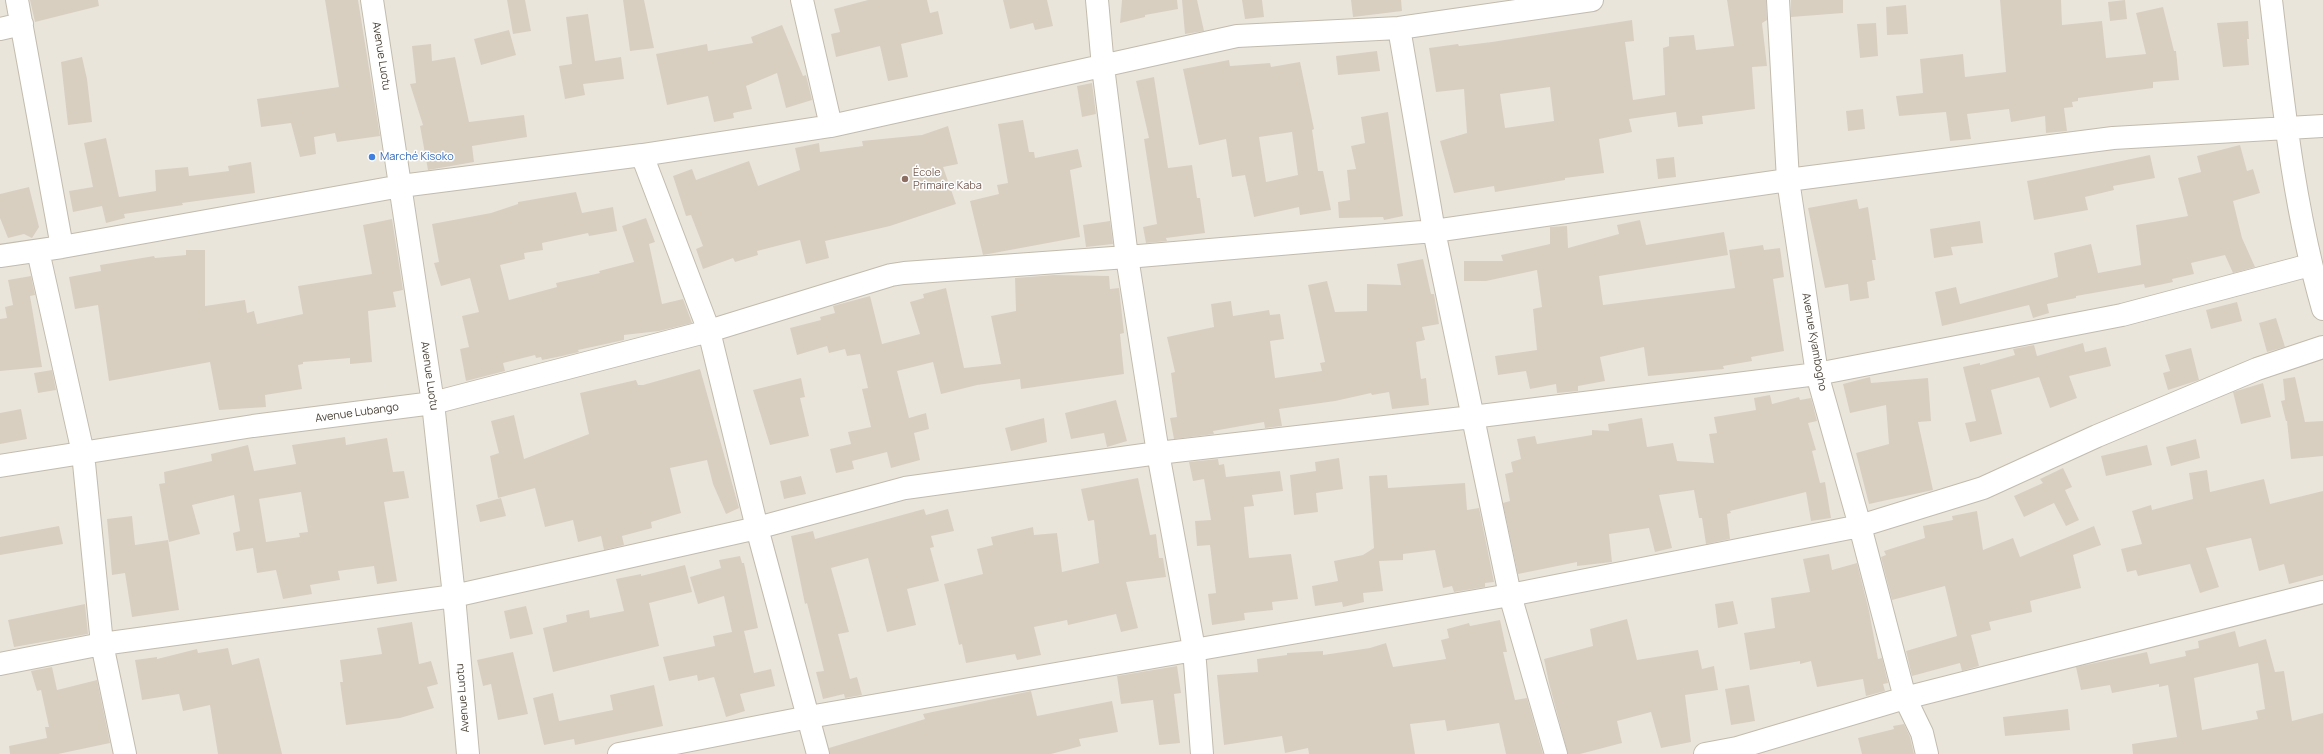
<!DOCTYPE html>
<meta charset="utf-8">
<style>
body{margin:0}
canvas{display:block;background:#f6f3ec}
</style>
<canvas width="2323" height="754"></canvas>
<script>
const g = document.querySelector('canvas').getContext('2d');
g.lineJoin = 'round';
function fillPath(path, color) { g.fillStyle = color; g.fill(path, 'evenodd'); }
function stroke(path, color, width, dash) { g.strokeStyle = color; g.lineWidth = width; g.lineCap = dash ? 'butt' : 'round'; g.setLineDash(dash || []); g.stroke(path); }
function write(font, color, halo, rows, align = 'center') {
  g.font = font + ' Manrope,sans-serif'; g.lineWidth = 3; g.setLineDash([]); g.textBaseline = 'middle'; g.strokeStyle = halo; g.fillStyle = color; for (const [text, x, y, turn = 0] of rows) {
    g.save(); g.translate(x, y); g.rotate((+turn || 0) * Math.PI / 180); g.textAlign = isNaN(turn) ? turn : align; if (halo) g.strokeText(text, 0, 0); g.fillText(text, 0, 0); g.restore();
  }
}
fillPath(new Path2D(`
 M0 0H2323V754H0Z`), '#eae5da');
fillPath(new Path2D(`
 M30 0H98L99 6 35 22Z
 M325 0H358L380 136 337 142 335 133 314 137 316 154 300 157 291 123 261 127 257 99 339 87Z
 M507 0H525L531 31 513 34Z
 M623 0H644L654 48 630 51Z
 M868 0H927L930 13 938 11 943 34 901 44 908 77 888 81 880 46 836 57 831 34 840 32 834 9Z
 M1003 0H1047L1053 26 1035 30 1033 23 1010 29Z
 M1122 0H1177L1178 9 1145 15V17L1120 23Z
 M1182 0H1197L1204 31 1185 34Z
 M1242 0H1262L1264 17 1245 19Z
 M1351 0H1401L1402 11 1353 17Z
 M1727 0H1766L1767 20 1762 23 1767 66 1752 67 1755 109 1702 116 1703 124 1678 127 1676 112 1629 119 1632 132 1599 139 1604 173 1565 178V180L1495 192 1494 186 1454 193 1440 141 1467 133 1464 89 1436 92 1429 48 1458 44 1459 46 1492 42 1632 20 1634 41 1625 42 1633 100 1665 95 1663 48 1669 46V37L1694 35 1696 50 1734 46ZM1550 87 1554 121 1505 128 1500 94Z
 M1791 0H1843V13L1791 17Z
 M2000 0H2061L2062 25 2102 21 2106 58 2146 54 2136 13 2163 7 2174 51H2176L2179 80 2153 82V88L2078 98V101L2072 102 2073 107 2064 108 2067 131 2046 133 2045 116 2011 122 2009 109 1967 114 1971 139 1950 141 1946 112 1899 116 1896 96 1923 93 1920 59 1963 54 1965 77 2006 72Z
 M2125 0 2127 19 2110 21 2108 2Z
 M1906 5 1908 34 1887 35 1886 7Z
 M588 14 595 61 621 57 624 79 583 84 585 95 565 99 559 66 572 64 566 17Z
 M2248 21 2249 39H2247L2249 65 2223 67 2217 23Z
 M1876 23 1878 56 1860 58 1857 24Z
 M782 25 803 76 806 75 812 100 786 108 777 73 746 86 752 109 733 113 734 118 714 122 708 96 667 105 656 54 707 44 708 51 753 43 751 37Z
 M509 30 516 55 481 65 474 39Z
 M431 44 432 61 455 57 469 122 524 115 527 137 472 146 474 162 428 170 420 126 423 125 410 84 416 83 412 46Z
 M1377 51 1380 71 1338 75 1336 56Z
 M82 57 87 79 92 122 68 125 61 62Z
 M1229 60 1230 66 1270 63 1271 67 1300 62 1314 129 1312 130 1318 171H1323L1331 210 1300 215 1299 207 1254 217 1245 175 1232 177 1226 139 1199 145 1183 69ZM1292 132 1298 175 1266 182 1259 137Z
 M1154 77 1168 168 1192 165 1197 198H1200L1205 233 1166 238 1167 241 1146 243 1143 227 1157 224 1144 139 1149 138 1136 81Z
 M1092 83 1096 114 1082 117 1077 86Z
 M1863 109 1865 129 1848 131 1846 111Z
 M1388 112 1403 216 1384 220 1383 217 1339 218 1338 202 1350 200 1347 170 1356 169 1351 146 1365 143 1361 117Z
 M1023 120 1029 152H1034L1035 158 1078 149 1082 167 1070 170 1080 237 983 255 970 201 999 194 997 185 1008 183 998 124Z
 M948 126 958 164 943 167 956 204 890 226 825 241 829 258 806 264 800 240 757 251 758 255 735 262 733 258 703 269 696 249 703 246 691 215 686 216 673 176 692 169 696 180 749 161 758 186 800 170 795 148 819 143 820 152 863 146 862 141 922 135Z
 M106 138 119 197 156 191 155 170 188 167 189 176 229 171 228 166 251 162 255 193 182 203 183 205 124 214 125 218 106 223 102 206 73 212 69 191 93 187 84 143Z
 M2240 145 2247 171 2253 169 2260 193 2233 201 2242 238 2255 267 2233 273 2225 255 2191 263 2194 274 2172 279 2173 282 2145 288 2144 284 2076 296V298L2047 304 2049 313 2033 318 2029 305 1942 326 1935 292 1956 287 1960 304 2058 277 2054 253 2091 244 2098 273 2141 265 2136 225 2188 216 2178 178 2201 172 2197 156Z
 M2150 155 2155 178 2113 186 2114 190 2085 197 2088 210 2034 220 2027 181Z
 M1674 157 1676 177 1658 179 1656 159Z
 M29 187 39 227 32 238 24 234 8 238 0 218V194Z
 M576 192 582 213 613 207 617 231 589 236 588 233 542 243 543 250 524 253 525 259 500 265 509 300 557 287 556 283 600 273 599 271 634 262 622 226 646 218 655 242 649 244 662 304 683 299 692 323 659 331 624 335V340L578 350 579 352 562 356 542 360 541 357 536 358 535 355 503 363 505 371 466 381 460 349 469 347 462 316 479 312 470 278 441 286 434 263 439 262 432 224 491 213 518 204V202Z
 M1857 199 1859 209 1868 207 1876 260H1872L1875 280 1867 282 1869 298 1850 301 1848 284 1825 288 1808 208Z
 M392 219 403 290 393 292 396 307 368 311 372 362 350 364V358L303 362V364L298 365 302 389 265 395 266 407 219 410 210 362 109 381 98 305 75 309 69 277 101 271 100 265 154 256 155 258 186 255V250H205V306L245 300 247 313 254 311 257 324 303 314 298 286 372 274 363 225Z
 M1640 220 1646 245 1724 232 1728 255 1599 276 1603 305 1735 288 1729 250 1763 245 1764 250 1780 248 1784 277 1773 279 1784 351 1751 357 1752 361 1723 366 1724 369 1648 376 1644 347 1600 357 1605 381 1578 386V391L1557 393 1556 384 1530 389 1526 371 1498 375 1495 356 1537 350 1533 309 1542 307 1537 270 1486 281H1464V261H1503L1501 255 1550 244V227L1567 226 1568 248 1619 234 1617 225Z
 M1110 221 1113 244 1086 247 1083 225Z
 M1980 221 1983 243 1951 247 1953 255 1934 258 1930 229Z
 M1423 259 1431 294H1434L1439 324 1422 327 1425 340 1416 342 1421 379 1426 378 1429 405 1392 409 1389 392 1372 395 1371 393 1335 401 1279 409 1282 426 1265 428 1264 422 1213 431 1214 434 1174 439 1170 418 1177 417 1171 373 1175 372 1167 337 1214 327 1211 304 1231 301 1233 316 1269 310 1270 315 1280 314 1284 339 1270 341 1275 378 1322 371 1320 363 1325 362 1308 285 1327 281 1335 312 1367 311V284L1401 285 1397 264Z
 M1054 275 1109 276 1110 289 1119 288 1124 333 1120 334 1124 374 1021 389 1020 379 977 385 941 394 933 362 897 371 909 418 926 413 929 429 914 433 920 460 891 468 887 452 852 461 854 469 836 473 830 449 851 444 848 432 871 427 862 389 868 388 860 354 847 356 845 349 829 353 827 346 797 355 790 328 821 320 820 317 835 313 833 306 870 296 882 344 920 334 910 302 924 298 923 294 946 288 964 368 1001 364 991 316 1016 311 1015 278Z
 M31 276 35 295 30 296 42 367 0 371V319L7 318 5 307 13 305 8 280Z
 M2237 302 2242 321 2211 329 2206 310Z
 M2276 318 2285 347 2267 352 2259 323Z
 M2083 343 2085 352 2106 347 2111 366 2069 376 2077 398 2050 408 2039 377 1991 390 2002 434 1970 442 1965 423 1976 421 1963 367 1980 363V365L2015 355 2013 349 2034 345 2037 356Z
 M2191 348 2199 380 2168 390 2163 373 2170 371 2165 355Z
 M700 369 739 508 726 514 713 484 707 460 670 468 681 513 651 522 652 528 622 536 624 545 604 550 601 536 578 542 573 520 545 527 535 488 498 498 490 456 499 453 491 421 514 415 524 459 589 434 580 393 636 380 638 385H643Z
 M52 370 56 390 38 393 34 373Z
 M1870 377 1871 383 1928 378 1931 421 1918 422 1933 490 1869 504 1856 453 1889 444 1886 405 1850 413 1843 384Z
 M2295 377 2305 422 2323 421V456L2291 459 2287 421H2286L2281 401 2285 400 2283 379Z
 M801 378 805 397 800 398 809 436 770 445 753 390Z
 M2263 383 2271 417 2241 424 2233 392Z
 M1770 395 1772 404 1799 397 1800 400 1811 398 1817 421 1808 423 1816 450 1812 451 1820 483 1825 482 1831 518 1811 521 1806 492 1730 511 1731 513 1727 514 1730 539 1706 544 1702 518H1699L1694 490 1659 495 1672 548 1655 552 1649 528 1609 534 1612 562 1577 566V562L1518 574 1503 503 1510 501 1505 474 1513 472 1511 462 1521 459 1517 439 1535 436 1537 444 1592 435V430L1609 431 1608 424 1642 418 1647 447 1673 443 1677 461 1714 463 1709 434 1717 433 1714 417 1756 410 1754 398Z
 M1116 400 1127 441 1107 447 1104 433 1071 439 1065 413Z
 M21 409 27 439 0 444V413Z
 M1044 418 1047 442 1011 451 1005 428Z
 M345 437 346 445 387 438 393 472 404 471 409 498 384 502 397 581 377 584 374 566 338 571 340 580 310 585 312 594 283 599 276 570 257 573 253 548 236 551 233 533 240 531 234 495 192 505 200 534 169 542 159 484 165 483 164 472 212 461 211 454 248 445 254 471 296 464 292 445ZM301 492 308 532 299 533 300 537 266 542 259 499Z
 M2196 439 2200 458 2171 466 2166 447Z
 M2147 445 2152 465 2106 476 2101 456Z
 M1339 458 1343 489 1316 493 1318 512 1294 515 1290 475 1316 471 1315 462Z
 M1218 459 1219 465 1224 464 1226 477 1280 471 1283 491 1252 495 1254 506 1244 507 1249 558 1291 554 1298 599 1272 602 1273 610 1244 613 1245 620 1212 625 1208 594 1216 593 1210 545 1197 546 1195 521 1211 520 1204 479 1193 481 1189 462Z
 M2063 468 2072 487 2065 490 2079 520 2066 526 2054 503 2024 517 2014 496 2043 483 2040 479Z
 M2207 470 2210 492 2264 479 2270 504 2323 491V575L2289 584 2284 564 2259 571 2251 538 2206 548 2219 587 2200 593 2190 564 2138 576 2136 570 2127 572 2121 549 2142 544 2132 511 2151 505 2152 510 2193 499 2189 473Z
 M1387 475 1388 488 1465 483 1467 510 1479 508 1494 582 1485 583V587L1454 592 1452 586 1443 588 1435 550 1403 554V560L1379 561 1383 591 1363 593 1364 602 1343 607 1342 602 1315 606 1312 586 1338 581 1334 561 1363 555 1374 548 1369 476Z
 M801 476 806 494 784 499 780 481Z
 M1138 478 1150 535 1156 534 1159 558H1163L1166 577 1126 582 1138 628 1121 632 1116 614 1068 625 1067 620 1034 627 1041 655 1017 660 1015 654 966 663 962 644 959 645 944 584 983 574 977 549 993 545 991 537 1033 527 1034 535 1057 533 1062 572 1099 563 1094 520 1088 521 1081 489Z
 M501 498 506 516 480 522 476 505Z
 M924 509 926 515 948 509 954 531 931 536 934 547 930 548 939 581 907 589 916 625 887 632 868 558 831 568 849 632 838 634 850 679 857 677 862 695 845 698 844 694 823 699 816 672 824 671 807 603 805 604 791 536 813 531 815 539Z
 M1977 511 1983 550 2013 538 2020 557 2094 526 2101 545 2073 555 2081 588 2030 601 2032 612 1989 622 1991 630 1971 635 1979 666 1962 671 1960 663 1912 676 1906 651 1957 636 1945 586 1892 600 1881 557 1886 555 1884 551 1925 538 1923 526 1953 520 1952 516Z
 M132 516 135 545 168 540 179 610 132 617 125 573 112 575 107 519Z
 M59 526 63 544 0 555V537Z
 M1829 554 1832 570 1857 563 1869 611 1878 659 1882 658 1888 683 1883 684 1885 691 1866 696 1863 679 1817 687 1811 661 1800 664V661L1750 670 1744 633 1775 628 1771 598 1810 592 1803 559Z
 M740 556 742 563H744L758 628 744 631 754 673 771 669 775 686 740 694 745 711 726 717 714 677 698 681 697 675 669 681 663 657 715 646 713 636 732 632 724 596 698 604 690 577 721 568 719 560Z
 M685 565 692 592 649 603 659 646 553 672 543 628 567 622 566 615 589 610 590 618 624 611 616 579 641 574V576Z
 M1733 601 1738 624 1718 628 1715 604Z
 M85 604 88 634 14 647 8 620Z
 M526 606 533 634 510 639 504 611Z
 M1627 619 1637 660 1698 650 1702 669 1714 666 1718 690 1685 695 1691 742 1661 748 1651 712 1617 721 1622 743 1580 754H1568L1549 683 1544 659 1593 646 1590 629Z
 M1500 620 1507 652H1503L1515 700 1527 698 1543 754H1506L1499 723 1447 731 1445 720 1410 724 1415 754H1309L1308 748 1285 753 1282 736 1224 745 1217 675 1258 672 1257 659 1287 655V653L1323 651V655L1370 648 1386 643 1393 667 1446 659 1441 640 1449 638 1447 629 1469 623 1470 626Z
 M412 622 419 664 431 661 438 684 427 687 434 708 400 718 346 725 340 682H343L340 660 382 654 377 628Z
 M2235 631 2239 647 2266 639 2275 672 2284 671 2292 721 2323 713V754H2133L2132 744 2177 737 2168 685 2159 687V684L2112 693 2110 685 2081 690 2076 667 2147 652 2150 664 2186 656 2185 651 2199 648 2198 641ZM2258 663 2265 709 2256 711 2258 719 2202 730 2194 678Z
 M228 648 232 665 259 658 282 754H218L210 705 183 711 179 694 142 700 135 660 157 657V659L197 649 198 653Z
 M513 652 528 714 498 720 491 684 483 686 477 660Z
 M1177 666 1181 693 1174 694 1180 743 1159 745 1153 700 1121 704 1117 676Z
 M52 667 57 690 97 680 110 743 58 754H10L9 746 47 738 45 727H49L41 690 37 691 31 671Z
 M654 685 663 726 575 745 574 739 544 745 533 698 553 693 559 721 613 710 610 695Z
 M1749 685 1755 721 1731 725 1725 689Z
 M1031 691 1037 716 1112 701 1118 732 1079 739 1081 746 1051 754H830L829 748 925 719 923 714Z
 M2068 709 2070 730 2005 736 2003 717Z
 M1904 724 1910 737 1914 754H1862L1858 738 1894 729 1893 726Z`), '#d8cfc1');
const minor = new Path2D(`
 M17 0 62 247
 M372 0 433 403 454 596 468 754
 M802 0 831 126
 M1097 0 1103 67 1127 257 1158 453 1194 649 1202 754
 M1778 0 1788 180 1817 374 1860 526 1905 698 1922 733 1927 754
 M2271 0C2283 103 2294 209 2323 309
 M1399 28 1434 231 1510 595 1556 754
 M0 29 22 24
 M642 155 709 331 757 528 818 754
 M38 251 83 453 102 644 125 754
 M0 256 62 247 401 186 642 155 831 126 1237 36 1399 28 1592 0
 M0 466 253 426 433 403 709 331 891 275 904 273 1127 257 1434 231 1788 180 2113 138 2323 126
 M0 664 102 644 454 596 757 528 905 488 1158 453 1472 417 1817 374 2122 315 2310 265
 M619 754 809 717 1510 595 1860 526 1983 488 2097 436 2257 369 2323 347
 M1705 754 1737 748 1905 698 2323 592`);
stroke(minor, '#c2bbae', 24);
stroke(minor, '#fff', 22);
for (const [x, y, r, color] of [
 [372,157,4,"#3f7fe0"],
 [905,179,4,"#8d6e63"]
]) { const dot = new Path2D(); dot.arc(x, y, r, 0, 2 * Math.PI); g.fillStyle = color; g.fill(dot); stroke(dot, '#fff', 1.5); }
write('11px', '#4b4439', '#fff', [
 ["Avenue Luotu",381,56,81],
 ["Avenue Kyambogho",1814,342,80],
 ["Avenue Luotu",429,376,82],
 ["Avenue Lubango",357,413,-8],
 ["Avenue Luotu",463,698,-95]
]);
write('11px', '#366cbe', '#fff', [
 ["Marché Kisoko",380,157]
], 'left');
write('11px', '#785e54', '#fff', [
 ["École",913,173],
 ["Primaire Kaba",913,186]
], 'left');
</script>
